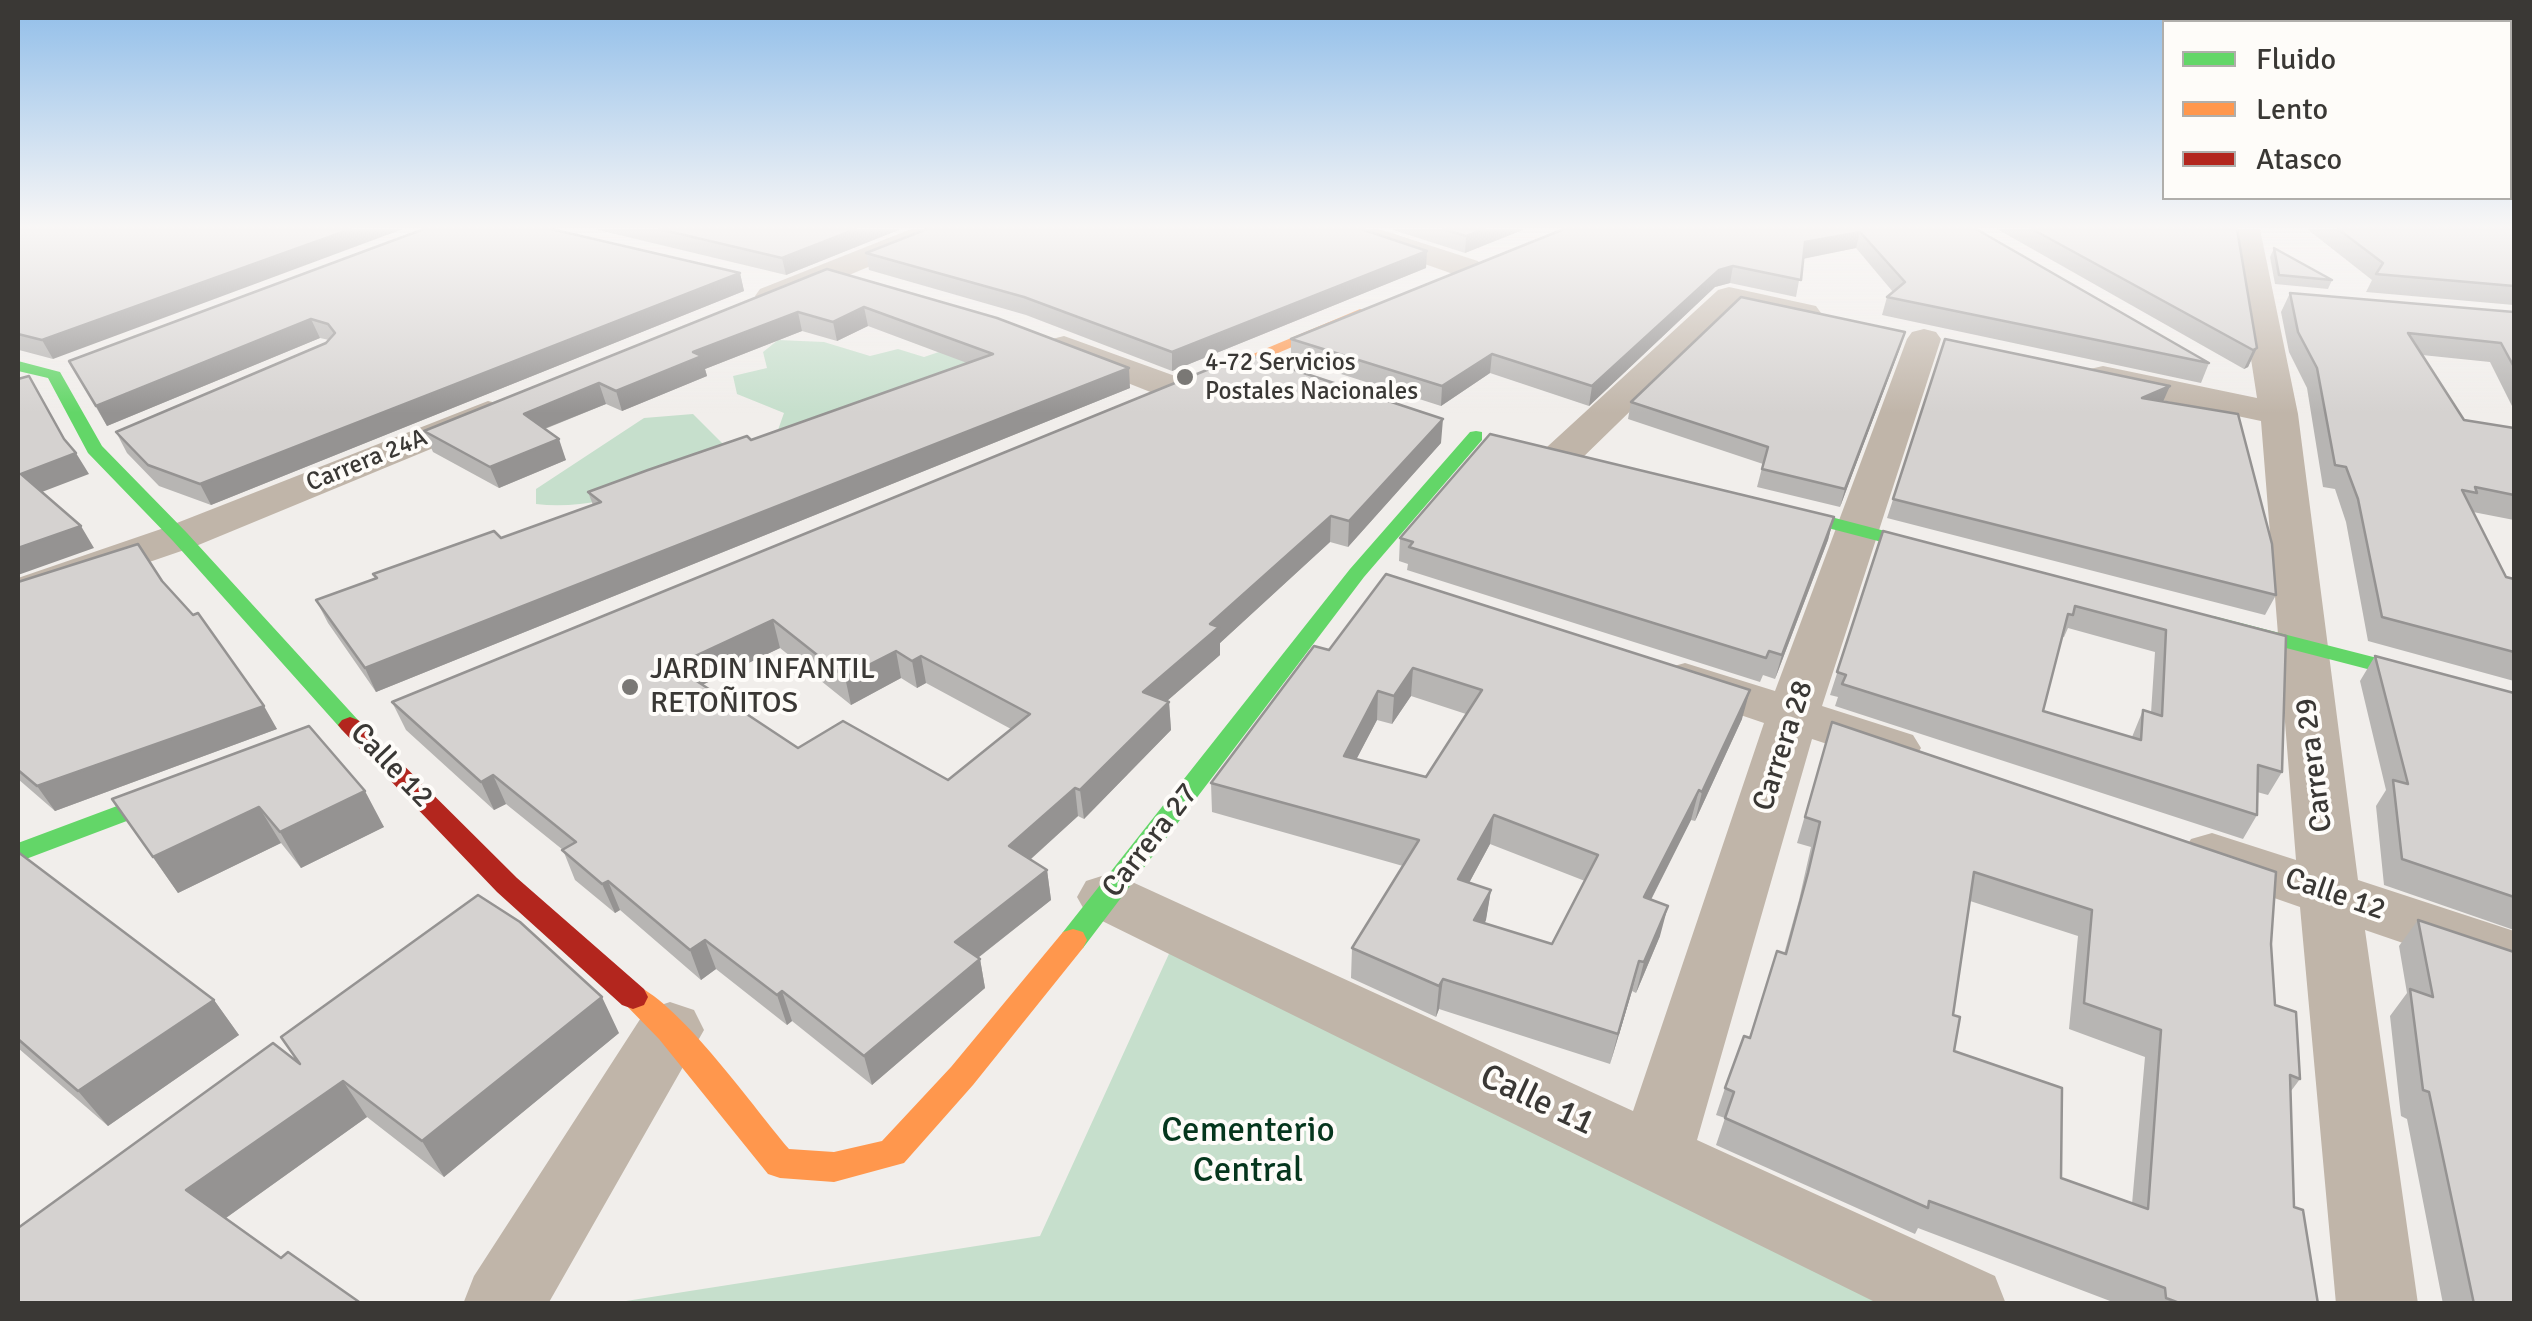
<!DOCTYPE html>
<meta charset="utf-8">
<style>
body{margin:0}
#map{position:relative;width:2532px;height:1321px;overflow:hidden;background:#f1eeeb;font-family:Signika,sans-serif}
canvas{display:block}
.frame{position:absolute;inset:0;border:20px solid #3a3835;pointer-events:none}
.legend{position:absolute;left:2162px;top:20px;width:350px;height:180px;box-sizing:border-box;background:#fefcf9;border:2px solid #b0aeab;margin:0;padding:12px 18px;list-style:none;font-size:30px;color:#3a3835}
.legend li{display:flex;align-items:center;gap:20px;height:50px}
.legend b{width:50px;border:2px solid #b0aeab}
</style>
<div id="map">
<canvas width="2532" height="1321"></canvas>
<div class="frame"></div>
<ul class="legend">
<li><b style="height:12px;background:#63d668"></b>Fluido</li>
<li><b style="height:12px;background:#ff974d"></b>Lento</li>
<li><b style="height:12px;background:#b3261e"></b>Atasco</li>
</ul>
</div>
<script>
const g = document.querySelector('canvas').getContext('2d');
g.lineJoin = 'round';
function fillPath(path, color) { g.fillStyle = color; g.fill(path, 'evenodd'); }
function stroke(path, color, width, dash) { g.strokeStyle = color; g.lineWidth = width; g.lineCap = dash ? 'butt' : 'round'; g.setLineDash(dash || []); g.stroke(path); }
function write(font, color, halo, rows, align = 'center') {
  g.font = font + ' Signika,sans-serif'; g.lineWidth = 8; g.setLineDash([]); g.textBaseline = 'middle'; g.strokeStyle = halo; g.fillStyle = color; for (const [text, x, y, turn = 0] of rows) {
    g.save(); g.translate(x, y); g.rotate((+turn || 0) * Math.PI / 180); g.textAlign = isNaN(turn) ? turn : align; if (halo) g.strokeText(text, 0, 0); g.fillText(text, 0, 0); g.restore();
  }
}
fillPath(new Path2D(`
 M989 335 968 371 778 430 784 413 737 394 733 376 767 368 763 352 778 340 824 342 870 356 898 349 924 357Z
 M693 414 738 459C675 479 603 512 536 504V489L644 418Z
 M1173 945 1894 1304H607L1040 1236Z`), '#c6dfcc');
fillPath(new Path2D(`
 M911 229H950L945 235 782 303H760L755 296 760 289Z
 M1337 229H1379L1478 261 1482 268 1478 275H1456L1342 235Z
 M2231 229H2260L2298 414 2358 880 2514 931V981L2365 930 2418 1304H2336L2300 907 2191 869 2182 854 2191 839 2212 833 2296 860 2261 421 2090 385 2085 377 2090 369 2103 366 2257 398Z
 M1729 287 1816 306 1821 313 1816 320 1804 323 1736 308 1575 465 1561 468 1547 465 1541 456 1547 447 1718 290Z
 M1924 329 1936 332 1941 339 1822 706 1913 735 1921 748 1913 761 1894 766 1812 739 1697 1140 1995 1276 2006 1304H1879L1086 913 1077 897 1086 881 1108 874 1130 881 1633 1111 1764 723 1667 690 1660 679 1667 668 1685 663 1775 691 1907 339 1912 332Z
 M1064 336 1189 381 1194 389 1189 397 1176 400 1163 397 1052 353 1047 346 1052 339Z
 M488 401 501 404 507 412 501 420 196 546 18 607V578L164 528Z
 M670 1002 694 1010 704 1030 548 1304H463L474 1276 646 1010Z`), '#c0b5a9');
fillPath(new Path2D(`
 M18 361 60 372 102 446 187 533 358 720 362 725 358 730H342L173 541 88 453 48 378 18 371Z
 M1476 431 1482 432V440L1364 577 1083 948 1073 951 1063 948 1059 940 1063 932 1350 569 1470 432Z
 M1758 498 1958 550 1961 554 1951 560 1751 508V500Z
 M2213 616 2514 693V707L2205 627 2202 622 2205 617Z
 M192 778 201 781 205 787 201 793 18 862V843Z`), '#63d668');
fillPath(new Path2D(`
 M1360 309 1367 313 1365 316 1191 390H1179L1177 386Z
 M1073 929 1083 932 1087 940 1083 948 973 1085 904 1163 834 1182 780 1178 768 1174 659 1039 618 997 622 989C631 986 637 985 645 990 691 1019 752 1105 789 1149L834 1152 882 1141 951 1067 1063 932Z`), '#ff974d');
fillPath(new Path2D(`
 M350 717 358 720 517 878 644 989 648 997 644 1005 633 1009 622 1005 497 892 342 730 338 725 342 720Z`), '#b3261e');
fillPath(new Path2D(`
 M18 229 53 359 19 350 18 352Z
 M424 229 740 273 744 291 211 505 159 486 127 453 116 432 326 343 329 340 320 338 107 426 69 361Z
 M594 229H901L786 275Z
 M1390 229H1525L1465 253Z
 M1564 229H1976L2209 363 2201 383 1882 315 1887 297 1893 292 1856 248 1803 259 1796 297 1730 283 1715 287 1589 406 1490 373 1441 406 1291 358V339Z
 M1997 229H2237L2257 348 2248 367 2244 369Z
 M2307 229H2514V305L2366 292 2372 280Z
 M2274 248 2332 280 2328 289 2275 284 2270 257Z
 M1427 251 1426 268 1172 371 1026 315 869 270 866 253Z
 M827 269 1130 388 376 692 328 623 316 600 376 579 373 574 501 538 593 505 588 492 751 440 967 363 868 326 837 341 802 331 705 369 707 376 622 411 606 404 545 429 566 460 499 488 433 452 424 431Z
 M2290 293 2514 312V410L2490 362 2422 355 2464 420 2514 428V520L2473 512 2506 577 2514 579V681L2368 641 2346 522 2335 489 2323 487 2307 388 2289 352 2281 312Z
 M1905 332 1840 507 1757 487 1763 464 1628 419 1631 402Z
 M1945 339 2163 401 2276 595 2265 615 1887 518Z
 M1441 443 1348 547 1330 542 1220 643V655L1167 701 1169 702 1171 730 1084 819 1078 816 1030 860 1047 870 1051 900 978 958 980 959 985 988 872 1085 792 1021 787 1025 716 969 701 980 620 910 615 913 575 880 563 850 506 804 494 810 406 730 392 702ZM780 648 851 705 901 678 917 688 926 683 1011 729 948 780 798 748 702 685Z
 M1834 517 1828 540 1775 679 1763 675 1760 682 1407 570 1408 564 1399 561 1400 538Z
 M1883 531 2286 636 2282 772 2268 795 2257 792V815L2243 839 1835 706 1838 697 1830 695ZM2068 628 2155 652 2151 713 2143 710 2132 737 2043 711 2062 637H2064Z
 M162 581 277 729 55 811 18 779V582Z
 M1329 650 1742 719 1695 821 1691 820 1651 900 1660 936 1636 993 1632 991 1610 1064 1439 1009 1436 1017 1351 978 1352 948 1403 866 1212 812 1211 783ZM1411 696 1466 714 1426 777 1356 759 1377 720 1392 724ZM1490 844 1585 881 1552 944 1485 924 1491 890 1469 883Z
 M2375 656 2514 693V930L2384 885 2376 806 2386 790 2360 681Z
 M1832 722 2271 944 2275 1005 2300 1079 2291 1091 2294 1207 2318 1304H2118L1918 1228 1915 1234 1716 1145 1725 1118 1716 1115 1725 1088 1749 1038 1784 954 1799 900 1811 847 1797 843ZM1970 901 2078 936 2069 1029 2145 1057 2132 1204 2061 1178 1954 1051 1953 1015Z
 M309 726 384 827 301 868 281 843 178 893 112 799Z
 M18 852 214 1000 239 1035 108 1126 18 1048Z
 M2418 920 2514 1304H2443L2407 1119 2401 1116 2390 1016 2407 993 2399 946Z
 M619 1033 444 1177 367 1117 226 1218 281 1258 18 1304 299 1063Z`), '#b7b5b3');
fillPath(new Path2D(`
 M351 229H403L53 359 42 340Z
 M856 229H901L786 275 782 258Z
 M1485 229H1525L1465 253 1466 236Z
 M1860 232 1856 248 1801 259 1805 242Z
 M1427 251 1426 268 1172 371V352Z
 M1733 266 1730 283 1715 287 1589 406 1592 386 1719 270Z
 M740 273 744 291 211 505 200 484Z
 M864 307 868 326 837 341 833 322Z
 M798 312 802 331 705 369 707 376 622 411 616 391 693 352Z
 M311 319 320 338 107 426 96 406Z
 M1905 332 1900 348 1840 507 1845 489Z
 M2257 348 2248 367 2244 369 2253 350Z
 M1492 354 1490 373 1441 406 1442 386Z
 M1129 368 1130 388 376 692 365 668Z
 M599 383 606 404 531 434 524 414Z
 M2170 386 2162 404 2142 398Z
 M40 395 73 454 76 453 89 474 34 495 21 474Z
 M1443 419 1441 443 1348 547 1349 521Z
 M559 439 566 460 499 488 490 467Z
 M1331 516 1330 542 1220 643V655L1145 720 1143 692 1210 624Z
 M1834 517 1828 540 1775 679 1782 655Z
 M81 526 94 548 18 575V548Z
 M773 620 780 648 683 694 674 666Z
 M896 651 901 678 851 705 845 677Z
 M921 656 926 683 917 688 912 661Z
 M1413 668 1411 696 1392 724 1394 696Z
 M1750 690 1742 719 1695 821 1702 792Z
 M1378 691 1377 720 1343 785 1344 756Z
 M1169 702 1171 730 1084 819 1080 790Z
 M264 706 277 729 55 811 37 786Z
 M493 775 506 804 494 810 481 782Z
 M1075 788 1078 816 1013 875 1009 846Z
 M1699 790 1691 820 1637 927 1644 897Z
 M365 791 384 827 301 868 280 832Z
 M259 807 281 843 178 893 153 857Z
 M1494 815 1490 844 1455 909 1458 879Z
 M1047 870 1051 900 961 971 955 942Z
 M608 881 620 910 615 913 602 884Z
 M1491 890 1486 920 1470 950 1474 920Z
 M1668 906 1660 936 1636 993 1644 962Z
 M705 940 716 969 701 980 690 950Z
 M980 959 985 988 872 1085 864 1056Z
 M1639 961 1632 991 1610 1064 1618 1034Z
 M1443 979 1439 1009 1436 1017 1439 986Z
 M782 991 792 1021 787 1025 777 995Z
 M602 997 619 1033 444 1177 422 1141Z
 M214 1000 239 1035 108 1126 78 1091Z
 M343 1081 367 1117 216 1225 186 1190Z`), '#959392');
const building = new Path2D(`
 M18 229H351L42 340 18 334Z
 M424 229H551L740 273 200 484 148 465 116 432 326 343 335 333 328 324 311 319 96 406 69 361Z
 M659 229H856L782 258Z
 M927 229H1361L1427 251 1172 352 1024 297 866 253Z
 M1443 229H1485L1466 236Z
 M1564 229H1976L2209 363 1887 297 1905 282 1860 232 1805 242 1801 280 1733 266 1719 270 1592 386 1492 354 1442 386 1291 339Z
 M2032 229H2237L2257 348 2253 350Z
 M2338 229H2514V286L2376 274 2383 263Z
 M2274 248 2332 280 2279 275Z
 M827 269 997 318 1129 368 365 668 316 600 377 578 373 574 494 531 501 538 601 502 588 492 648 470 747 436 751 440 993 354 864 307 833 322 798 312 693 352 702 356 616 391 599 383 524 414 559 439 490 467 424 431Z
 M2290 293 2514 312V367L2501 343 2408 333 2464 420 2514 428V495L2475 487 2477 493 2462 490 2506 577 2514 579V652L2382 617 2358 499 2346 467 2335 465 2317 368 2298 332Z
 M1741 297 1905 332 1845 489 1762 469 1768 447 1631 402Z
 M1945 339 2170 386 2142 398 2238 414 2272 544 2276 595 1893 499Z
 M1246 354 1443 419 1349 521 1331 516 1210 624 1219 627 1143 692 1169 702 1080 790 1075 788 1009 846 1047 870 955 942 980 959 864 1056 782 991 777 995 705 940 690 950 608 881 602 884 562 850 576 842 493 775 481 782 392 702ZM773 620 845 677 896 651 912 661 921 656 1030 714 948 780 843 721 798 748 674 666Z
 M29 376 64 439 76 453 21 474 81 526 18 548V379Z
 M1490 434 1834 517 1782 655 1769 651 1766 658 1409 547 1413 542 1400 538Z
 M1883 531 2286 636 2282 772 2258 765 2257 815 1842 684 1846 675 1837 672ZM2075 606 2166 630 2162 716 2143 710 2141 740 2043 711 2068 614 2073 615Z
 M138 544 162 581 193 615 198 613 264 706 37 786 18 770V582Z
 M1386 574 1750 690 1702 792 1699 790 1644 897 1668 906 1644 962 1639 961 1618 1034 1443 979 1439 986 1352 948 1419 840 1211 783 1314 646 1329 650ZM1413 668 1482 690 1426 777 1344 756 1378 691 1394 696ZM1494 815 1598 855 1552 944 1474 920 1491 890 1458 879Z
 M2375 656 2514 693V897L2402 859 2393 780 2408 784Z
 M1832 722 2276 872 2271 944 2275 1005 2296 1012 2300 1079 2290 1075 2294 1207 2303 1210 2318 1304H2182L2166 1298 2165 1288 1929 1201 1928 1208 1725 1118 1734 1092 1725 1088 1744 1036 1750 1038 1777 951 1786 954 1808 873 1820 822 1805 817ZM1974 872 2092 910 2084 1003 2161 1030 2148 1209 2061 1178 2062 1088 1954 1051 1960 1017 1953 1015Z
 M309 726 365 791 280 832 259 807 153 857 112 799Z
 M18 852 214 1000 78 1091 18 1039Z
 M478 895 520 922 602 997 422 1141 343 1081 186 1190 281 1258 288 1252 362 1304H18V1228L273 1043 300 1064 281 1037Z
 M2418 920 2514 952V1304H2474L2429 1092 2423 1090 2410 989 2433 997Z`);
fillPath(building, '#d5d2d0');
stroke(building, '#959392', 2.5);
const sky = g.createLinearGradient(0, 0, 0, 413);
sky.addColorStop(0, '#8fbde9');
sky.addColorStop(0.55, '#f9f7f6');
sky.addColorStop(1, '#f9f7f600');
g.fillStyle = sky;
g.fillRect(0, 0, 2532, 413);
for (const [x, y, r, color] of [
 [1185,377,10,"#7a7875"],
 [630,687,10,"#7a7875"]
]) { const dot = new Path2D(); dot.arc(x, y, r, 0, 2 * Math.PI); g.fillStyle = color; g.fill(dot); stroke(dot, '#fefcf9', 4); }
write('25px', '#3a3835', '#fefcf9', [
 ["4-72 Servicios",1205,363],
 ["Postales Nacionales",1205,392]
], 'left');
write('25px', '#3a3835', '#fefcf9', [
 ["Carrera 24A",367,461,-22]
]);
write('30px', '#3a3835', '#fefcf9', [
 ["JARDIN INFANTIL",650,670],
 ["RETOÑITOS",650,704]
], 'left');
write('30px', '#3a3835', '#fefcf9', [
 ["Carrera 28",1784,746,-72],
 ["Carrera 29",2315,765,-97],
 ["Calle 12",391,766,46],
 ["Carrera 27",1151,841,-52],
 ["Calle 12",2335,895,19]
]);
write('35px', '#3a3835', '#fefcf9', [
 ["Calle 11",1537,1101,25]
]);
write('35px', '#05361d', '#fefcf9', [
 ["Cementerio",1248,1132],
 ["Central",1248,1172]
]);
</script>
